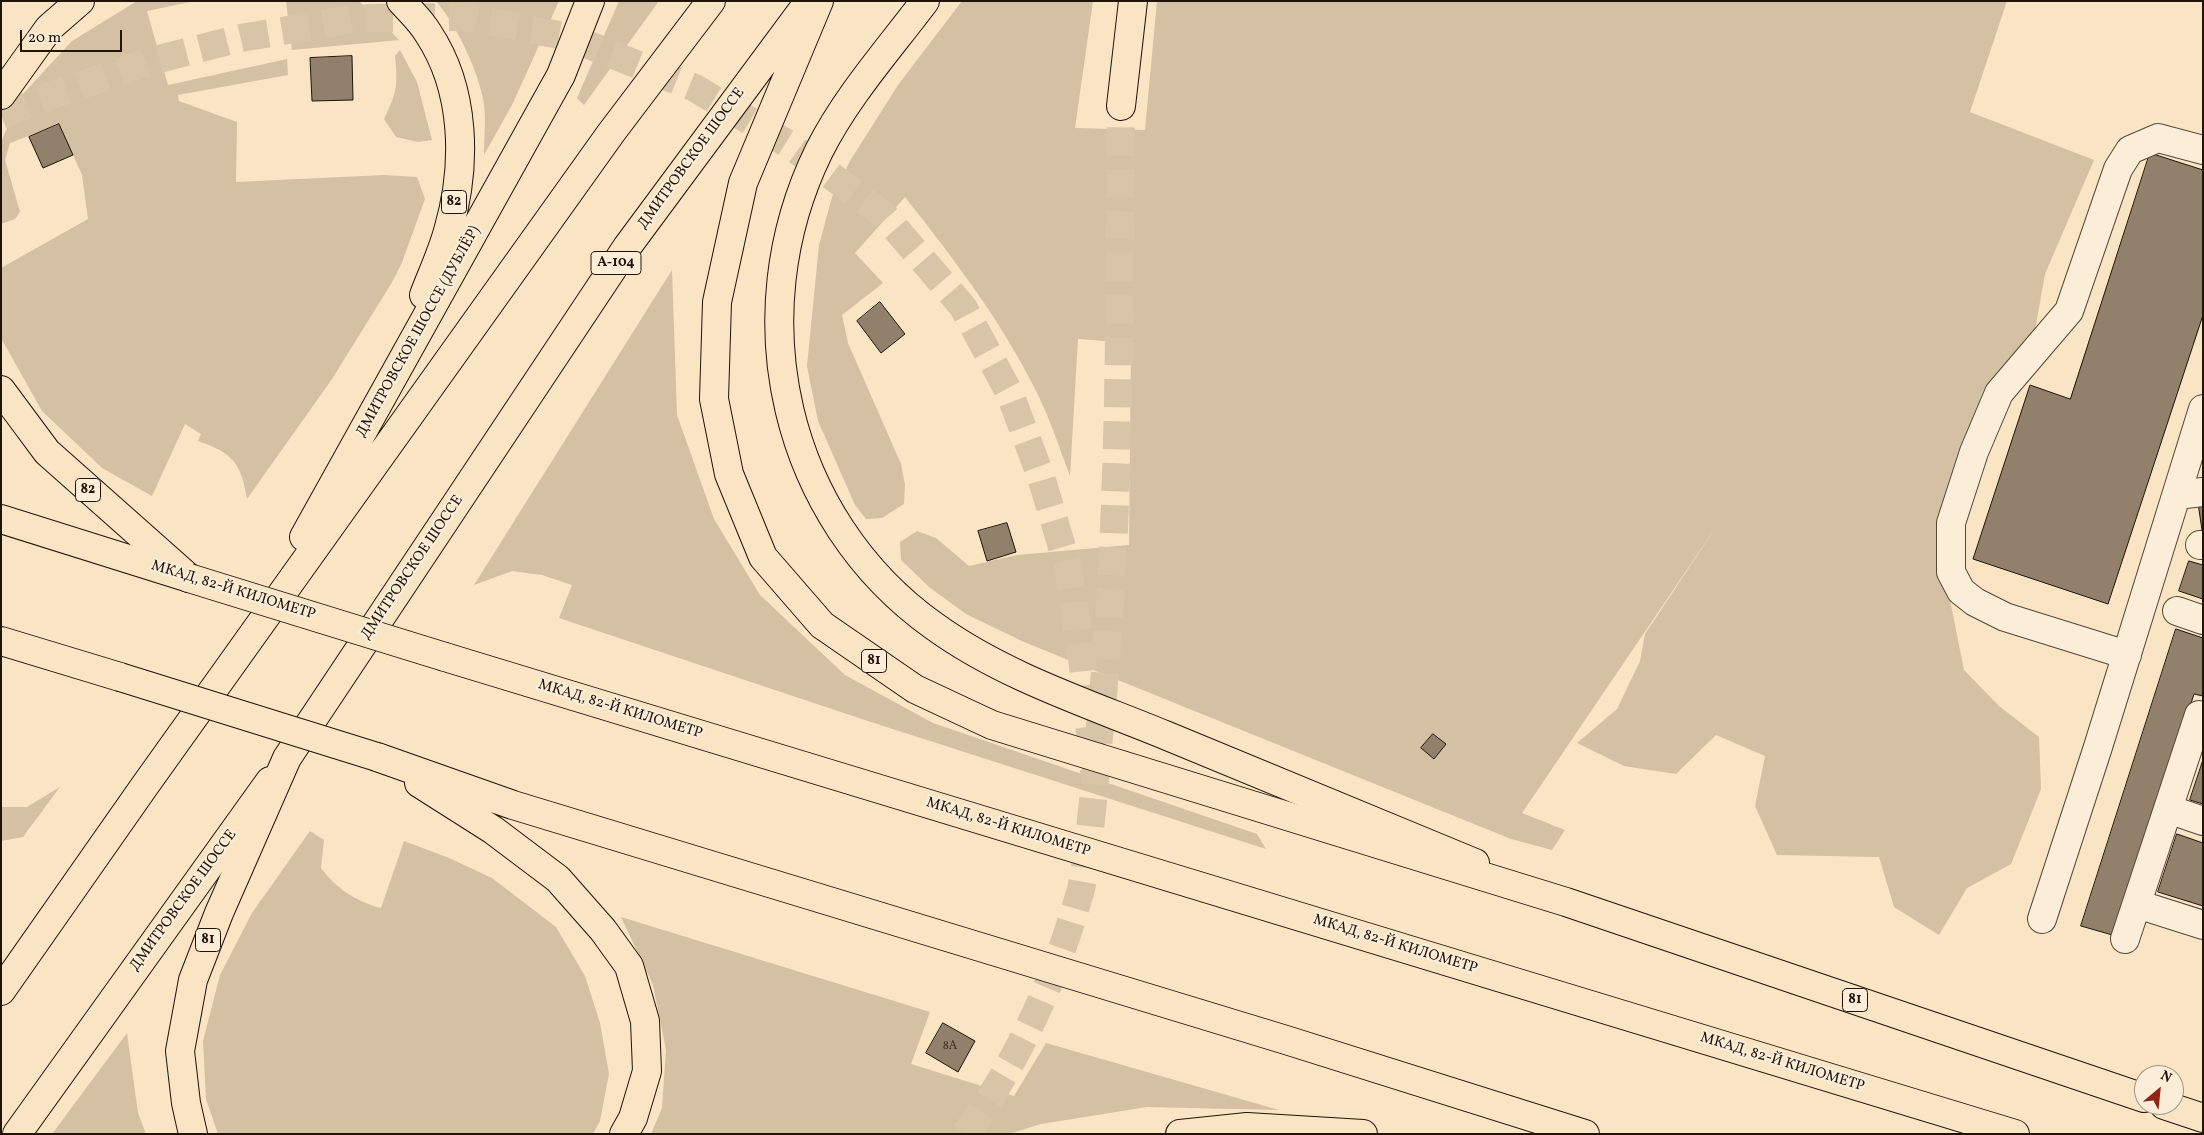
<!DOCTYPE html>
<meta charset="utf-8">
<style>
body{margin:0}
#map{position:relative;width:2204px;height:1135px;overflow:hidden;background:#f9e4c3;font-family:Vollkorn,serif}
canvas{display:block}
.frame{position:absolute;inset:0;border:2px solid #201409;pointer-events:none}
.north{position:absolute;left:2134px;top:1065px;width:50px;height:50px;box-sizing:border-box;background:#fbedd8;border:1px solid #a39685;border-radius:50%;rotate:28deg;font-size:14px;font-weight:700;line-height:20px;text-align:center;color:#201409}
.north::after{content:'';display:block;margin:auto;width:18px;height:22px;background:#8f2418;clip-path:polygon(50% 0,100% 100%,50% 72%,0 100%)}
.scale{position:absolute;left:20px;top:30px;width:102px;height:22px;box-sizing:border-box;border:2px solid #201409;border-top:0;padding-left:6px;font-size:15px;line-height:18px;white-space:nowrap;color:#201409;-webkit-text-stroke:4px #fbedd8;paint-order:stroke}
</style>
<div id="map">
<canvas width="2204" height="1135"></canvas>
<div class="frame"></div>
<div class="north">N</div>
<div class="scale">20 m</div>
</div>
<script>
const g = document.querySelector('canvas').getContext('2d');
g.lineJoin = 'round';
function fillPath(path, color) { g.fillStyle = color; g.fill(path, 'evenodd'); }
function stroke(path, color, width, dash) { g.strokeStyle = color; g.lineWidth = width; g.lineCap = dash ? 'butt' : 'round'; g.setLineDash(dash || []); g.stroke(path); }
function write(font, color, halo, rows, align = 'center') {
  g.font = font + ' Vollkorn,serif'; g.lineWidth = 4.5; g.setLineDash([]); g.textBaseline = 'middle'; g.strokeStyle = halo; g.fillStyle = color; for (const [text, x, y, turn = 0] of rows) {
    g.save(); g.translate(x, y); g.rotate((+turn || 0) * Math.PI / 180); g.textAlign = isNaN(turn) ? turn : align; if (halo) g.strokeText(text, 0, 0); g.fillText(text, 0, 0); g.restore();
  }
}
fillPath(new Path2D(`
 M137 1H195L147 11 168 85 287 59 288 75 178 95 179 101 237 122 236 182 384 175 417 177 425 199 401 265 391 284 332 379 247 499C241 463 233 453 198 441L201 434 185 424 152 496 102 468 42 411 1 338V268L88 219 82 175 59 124 10 143 5 160 20 212 15 219 1 224V142L21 96 72 41Z
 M286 1H358L370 9 399 40 292 50Z
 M436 1H559L513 103 484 155C484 138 486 120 484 104 479 72 457 26 436 1Z
 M619 1H659L584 105 577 98Z
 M962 1H1093L1075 128 1145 130 1157 1H2007L1970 112 2094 160 2045 274 2035 330 2001 372 1939 514 1943 565 1964 670 1999 706 2039 737 2041 789 2011 864 1967 888 1939 935 1894 907 1879 857 1777 855 1755 806 1765 756 1716 735 1676 774 1624 766 1577 743 1617 709 1640 661 1645 634 1720 521 1522 813 1565 830 1552 850 1511 839 1024 642 966 614 929 587 901 560 900 542 917 531 936 538 969 566 1017 555 1129 545 1131 343 1078 339 1070 476C1060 450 1051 421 1038 395 1003 323 954 259 905 197L855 253 883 283 842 315 848 343 901 464 905 485 904 504 882 518 866 519 855 505 818 421 807 366 819 245 832 197 850 161 898 85Z
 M400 50 417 82 432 140 418 142 396 137 384 119C397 93 398 85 395 56Z
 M672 270 677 415 714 519 760 595 845 675 933 723 1257 834 1266 849 871 722 559 618 572 585 542 575 512 571 474 585Z
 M60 787 23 837 1 841V807H27Z
 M310 831 324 840 321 868C337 889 355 901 381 908L404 841 449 858 492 878 556 927 585 976 600 1023 609 1074 600 1121 593 1134H218L206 1099 203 1041 220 975 252 913Z
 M621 917 930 1012 911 1064 1014 1096 1046 1043 1279 1110 1147 1107 1041 1124 1009 1134H651L662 1108 666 1050 653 985Z
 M127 1033 138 1113 146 1134H52Z`), '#d4c1a3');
const building = new Path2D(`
 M352 56 353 100 312 101 310 58Z
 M59 124 73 155 43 168 29 137Z
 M2150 153 2203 170V315L2108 604 1973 559 2030 385 2070 399Z
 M880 302 905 334 881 353 857 321Z
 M2203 502V537L2198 503Z
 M1007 523 1016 552 987 561 978 531Z
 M2189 561 2203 565V599L2179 591Z
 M2176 629 2203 638V696L2194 694 2116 936 2081 926Z
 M1433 734 1446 744 1434 759 1421 748Z
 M2203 760V804L2190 800Z
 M2177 834 2203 843V906L2158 892Z
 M943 1023 975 1041 958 1072 926 1053Z`);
fillPath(building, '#91806a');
stroke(building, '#201409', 1);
stroke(new Path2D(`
 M1 115 49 96 151 61 241 38 359 18 466 17 569 37 695 88 788 144 884 215 963 307 1010 394 1041 477 1068 567 1082 658 1095 779
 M965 1134C1016 1066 1056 977 1079 896 1083 884 1084 871 1086 859 1093 812 1096 764 1101 716 1121 514 1119 310 1121 106`), '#d8c5a7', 28, [28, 14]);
const minor = new Path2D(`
 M2177 495 2203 492
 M2200 545H2203
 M2177 611 2203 620
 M2127 655 2005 617 1975 602 1961 591 1951 572V523L1974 452 1999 393 2069 311 2118 169 2130 150 2158 138 2203 150
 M2168 809 2203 821
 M2137 904 2203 925
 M2042 919 2098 747 2203 409
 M2125 939 2199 715 2203 716`);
const major = new Path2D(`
 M401 1C410 11 421 21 428 33 466 90 467 166 448 231 442 253 432 274 424 295
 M925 1C889 49 846 97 819 151 738 316 783 518 934 626 1003 676 1087 703 1165 735 1269 777 1372 820 1475 863
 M1 95 49 28 80 1
 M1121 106 1133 1
 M1 390 47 452 189 578
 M304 537 561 75 590 1
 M1 991 146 784 611 133 711 1
 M17 1134 270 781`);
const highway = new Path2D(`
 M819 1 743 183 717 302 714 399 729 474 763 557 822 625 915 689 992 725 1566 902 2144 1098
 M1 519 189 578
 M1 641 120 677
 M445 657 2015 1134
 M377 757 513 805 1286 1040 1585 1134
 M419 783 493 830 558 879 603 930 629 966 645 1021 647 1071 633 1118 624 1134
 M2164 1105 2203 1118
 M193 1134 186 1103 180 1051 193 980 219 913 287 758 627 247 807 4
 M1180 1134 1247 1127 1363 1134`);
stroke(minor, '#564838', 30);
stroke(major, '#201409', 30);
stroke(highway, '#201409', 30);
stroke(minor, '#fbedd8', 28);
stroke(major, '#f9e4c3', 28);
stroke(highway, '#f9e4c3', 28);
const highwayBridge = new Path2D(`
 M189 578 445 657
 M120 677 377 757`);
stroke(highwayBridge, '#201409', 30, []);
stroke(highwayBridge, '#f9e4c3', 28);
write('12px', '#3c2f21', null, [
 ["8А",950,1047]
]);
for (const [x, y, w] of [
 [454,202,25],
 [616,263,50],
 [88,490,25],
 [874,661,25],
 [208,940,25],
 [1855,1000,25]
]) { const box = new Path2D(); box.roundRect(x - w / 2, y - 11.5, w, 23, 4); g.fillStyle = '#fbedd8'; g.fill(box); stroke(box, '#201409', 1); }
write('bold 14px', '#201409', null, [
 ["82",454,202],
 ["А-104",616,263],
 ["82",88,490],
 ["81",874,661],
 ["81",208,940],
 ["81",1855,1000]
]);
write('15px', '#201409', '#fbedd8', [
 ["ДМИТРОВСКОЕ ШОССЕ",692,159,-54],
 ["ДМИТРОВСКОЕ ШОССЕ (ДУБЛЁР)",419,332,-61],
 ["ДМИТРОВСКОЕ ШОССЕ",413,568,-56],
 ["МКАД, 82-Й КИЛОМЕТР",233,591,17],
 ["МКАД, 82-Й КИЛОМЕТР",620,710,17],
 ["МКАД, 82-Й КИЛОМЕТР",1008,828,17],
 ["ДМИТРОВСКОЕ ШОССЕ",184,901,-54],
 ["МКАД, 82-Й КИЛОМЕТР",1395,945,17],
 ["МКАД, 82-Й КИЛОМЕТР",1782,1063,17]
]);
</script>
